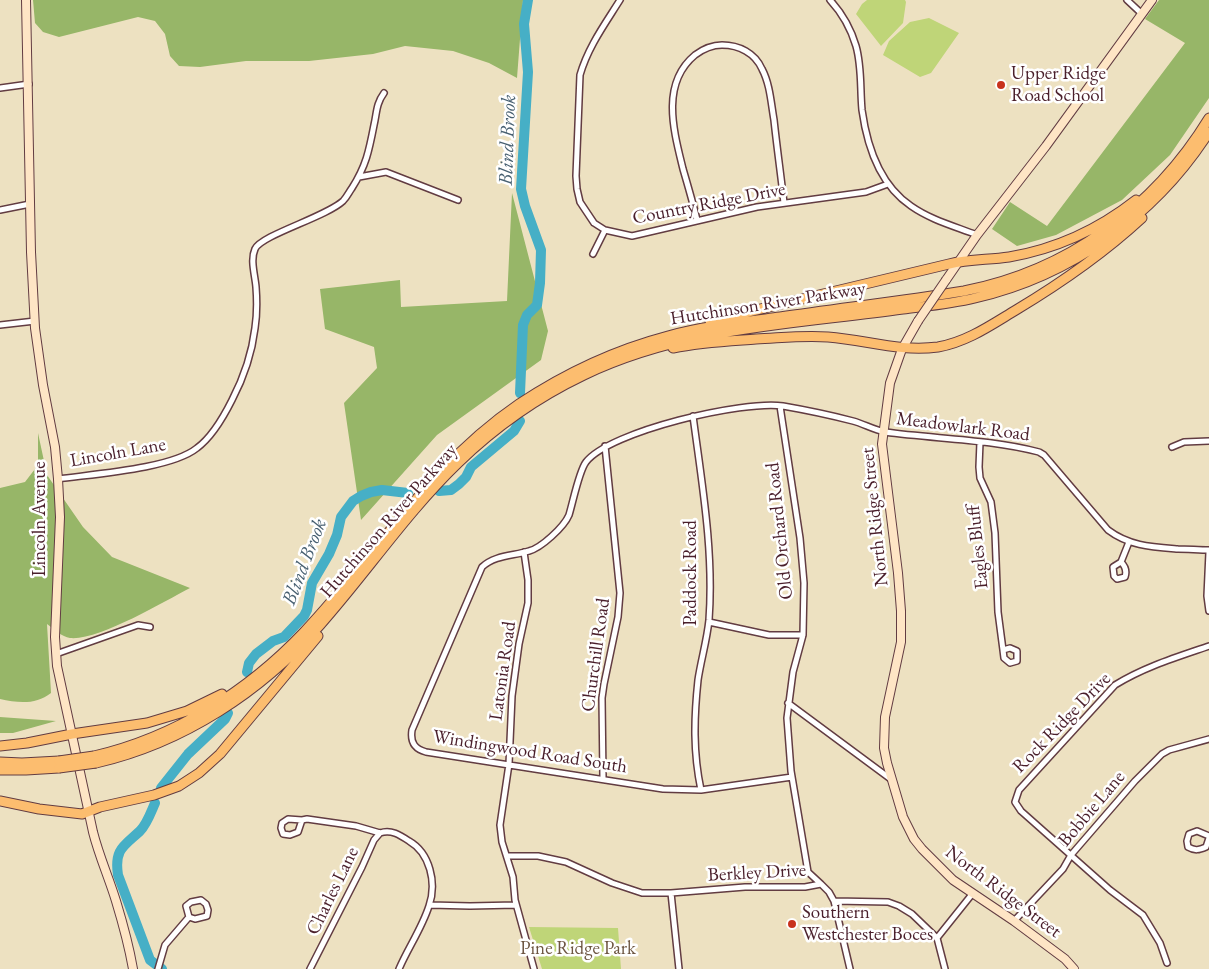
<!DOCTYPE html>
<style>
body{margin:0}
canvas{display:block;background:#ede1c1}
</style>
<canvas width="1209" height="969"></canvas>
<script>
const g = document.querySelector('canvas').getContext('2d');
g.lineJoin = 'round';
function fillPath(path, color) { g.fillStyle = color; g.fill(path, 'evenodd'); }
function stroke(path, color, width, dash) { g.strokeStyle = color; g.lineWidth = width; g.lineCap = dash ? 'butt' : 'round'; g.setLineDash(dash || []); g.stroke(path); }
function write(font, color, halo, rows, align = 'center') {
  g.font = font + ' "EB Garamond",serif'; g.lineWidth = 5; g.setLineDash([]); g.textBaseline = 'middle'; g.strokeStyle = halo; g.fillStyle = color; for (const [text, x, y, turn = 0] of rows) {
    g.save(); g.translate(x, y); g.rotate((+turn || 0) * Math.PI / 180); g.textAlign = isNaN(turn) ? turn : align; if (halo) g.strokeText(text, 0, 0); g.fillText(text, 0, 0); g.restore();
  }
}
fillPath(new Path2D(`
 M867 0H905L906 2 903 23 881 46 856 14 862 4Z
 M929 18 959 33 931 73 920 77 883 55 889 41 910 22Z
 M529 927 618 928 621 969H542Z`), '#bfd578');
fillPath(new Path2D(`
 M33 0H523L517 78 489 63 453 51 405 46 373 54 309 61H246L200 67 179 66 170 56 165 34 155 21 138 17 59 37 43 32 35 23Z
 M1159 0H1209V98L1170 155 1122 200 1056 235 1017 246 992 229 1010 202 1047 226 1185 43 1145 19Z
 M512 193 548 331 541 360 437 435 361 520 344 403 377 368 374 347 325 329 320 289 400 280 401 307 507 301Z
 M38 433 47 475 83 527 112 557 190 588C163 602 98 641 70 638 62 637 54 629 47 624L51 693C36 705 18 703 0 699V488L25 482 38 465Z
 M0 717 56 721 13 733H0Z`), '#97b668');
stroke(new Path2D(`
 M520 393 523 325 527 315 537 305 540 283 541 250 525 206 521 189 528 72 524 24 528 0
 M439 491 451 490 459 484 466 477 471 467 514 431 520 421
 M247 672 249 663 256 654 273 641 284 637 304 616 307 610 312 583 329 554 337 535 341 517 353 501 361 496 371 492 382 490 408 493
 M161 788 188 754 225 719 228 713
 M155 803C151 812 147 824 140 831 124 846 114 849 118 875L150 960 162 969`), '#46afc6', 10);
const street = new Path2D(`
 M620 0C605 24 588 47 580 75L576 176 577 189 580 202 594 223 605 230 632 236 757 207 866 192 888 184
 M830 0C842 13 851 29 856 46 862 67 860 89 862 110 867 146 880 185 911 206 931 220 954 226 977 235
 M1127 0 1142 14
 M0 88 29 84
 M359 177 386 172 458 200
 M0 210 30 204
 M697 220C693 203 688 186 683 169 674 132 660 84 695 55 703 49 712 45 722 45 739 45 755 53 762 69 770 84 771 103 774 120 777 148 781 176 784 203
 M593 254 605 230
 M0 325 35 321
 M780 406 800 538 804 583 803 635 793 672 787 718 791 771 808 872 821 884
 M693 416C702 484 714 552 709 620 707 640 701 660 698 680 694 718 693 752 701 790
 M980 442 979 467 980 478 991 502 995 533 998 612 1003 650
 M1172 447 1184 442 1209 441
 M58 479C93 474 171 469 197 448 212 437 224 416 232 400 244 377 252 353 255 328 257 315 257 300 256 287 255 275 250 260 255 249 261 235 326 217 343 201 347 197 349 192 352 188 366 166 369 151 374 125 377 112 376 104 384 93
 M524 552 528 580V603L519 644 512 696 509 764 500 825 502 842 513 877 515 900 534 969
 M1209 552 1207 596 1209 611
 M1121 562C1125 566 1127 571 1125 577L1117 579 1114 576 1113 567Z
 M1121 562 1129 542
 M709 622 769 635H803
 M1010 648 1017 651V661L1010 663 1004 658 1003 650Z
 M56 654 138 625 150 627
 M788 703 892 780
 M792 777 701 790 663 789 426 752C415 749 410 743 412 730L482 567C495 555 513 556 529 551 541 548 564 527 569 515 573 502 579 471 586 462 610 431 744 400 783 406 806 410 830 415 853 421 864 424 874 430 885 432 936 439 989 439 1039 452L1044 455 1108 530C1129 546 1152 547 1178 549 1188 549 1199 550 1209 550
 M603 778 602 698 604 684 618 617 620 593 605 446
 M302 820 288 819 282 823 281 828 283 834 290 835 298 832 302 820 307 819 356 826 380 833C391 829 400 835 409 841 430 853 437 883 429 906 422 928 408 948 399 969
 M1209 836 1197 831 1189 834 1187 841 1188 847C1195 851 1199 850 1206 847L1209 838
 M507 856H538L566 862 612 883 642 893H671L745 887H805L821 884 829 892 834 901 888 902 899 906 912 914 937 938 945 969
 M671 893 679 969
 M201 900 206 904 208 910 207 916 195 919 189 917 186 906 191 902Z
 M834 901 850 969
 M430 905 470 906 516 905
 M1014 921 1063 869 1071 855 1135 781 1162 754 1169 750 1209 739
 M937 938 973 893
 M1167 963 1160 943 1143 915 1110 890 1021 811 1015 802 1019 790 1115 685C1144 667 1177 657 1209 646
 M158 969 165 945 189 917
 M310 969 362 867 374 840 380 833`);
const secondary = new Path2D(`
 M26 0 31 252 35 328 43 385 55 447 58 479 60 517 55 637 57 666 93 832C99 856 109 878 116 901 123 924 129 946 133 969
 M946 280 977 235 1046 146 1152 0
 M918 321 902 349 890 383 882 444 898 573 901 611V642L885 717 884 748 887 763 903 817 914 839 922 849 953 880 1014 921 1065 959 1074 969`);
const highway = new Path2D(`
 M710 321C790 302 869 283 949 264 969 259 989 260 1009 257 1056 249 1099 229 1136 200
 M673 348C701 342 728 341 756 339 780 338 804 335 828 337 867 340 899 352 938 347 967 342 991 325 1016 310 1061 283 1103 254 1142 218
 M0 746 27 743 72 734 147 723 187 711 222 694
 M94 756C175 737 247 692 304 632 378 554 428 466 519 404 564 374 615 350 668 336 705 326 742 322 780 317 841 308 903 301 964 291 1067 271 1154 208 1209 118
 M0 762 22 763 59 761
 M96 763C183 743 261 692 320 625 367 572 407 512 458 463 495 427 538 397 584 375 684 327 795 324 903 309 927 306 951 304 975 298 1071 276 1156 215 1209 132
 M0 770H26L59 768
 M0 801 39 809 82 814 100 807 154 795 179 786 199 773 220 754 318 636`);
stroke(street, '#623c42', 8);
stroke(secondary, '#623c42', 10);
stroke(highway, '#623c42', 11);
stroke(street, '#fff', 5);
stroke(secondary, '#fee5c5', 8);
stroke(highway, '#fcbd6f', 9);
const secondaryBridge = new Path2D(`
 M918 321 946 280`);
const highwayBridge = new Path2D(`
 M59 761 94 756
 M59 768 96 763`);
stroke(secondaryBridge, '#623c42', 10, []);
stroke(highwayBridge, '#623c42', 11, []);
stroke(secondaryBridge, '#fee5c5', 8);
stroke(highwayBridge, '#fcbd6f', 9);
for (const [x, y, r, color] of [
 [1001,85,5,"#c8321e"],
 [792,924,5,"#c8321e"]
]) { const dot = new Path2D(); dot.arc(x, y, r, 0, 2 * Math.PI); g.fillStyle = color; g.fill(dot); stroke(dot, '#fff', 2); }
write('19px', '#4a1f2b', '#fff', [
 ["Upper Ridge",1011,74],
 ["Road School",1011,96],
 ["Southern",802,913],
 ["Westchester Boces",802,935]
], 'left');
write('19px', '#4a1f2b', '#fff', [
 ["Country Ridge Drive",709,204,-11],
 ["Hutchinson River Parkway",768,304,-9],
 ["Meadowlark Road",963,427,7],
 ["Lincoln Lane",118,453,-10],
 ["North Ridge Street",875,517,-96],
 ["Lincoln Avenue",40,519,-90],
 ["Hutchinson River Parkway",389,521,-49],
 ["Old Orchard Road",780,531,-96],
 ["Eagles Bluff",978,547,-96],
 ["Paddock Road",691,573,-90],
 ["Churchill Road",596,655,-82],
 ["Latonia Road",503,671,-82],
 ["Rock Ridge Drive",1062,723,-46],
 ["Windingwood Road South",530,752,9],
 ["Bobbie Lane",1092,809,-50],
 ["Berkley Drive",757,873,-3],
 ["Charles Lane",333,891,-64],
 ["North Ridge Street",1003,892,37]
]);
write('19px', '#6d5642', '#fff', [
 ["Pine Ridge Park",578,949]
]);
write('italic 20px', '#486071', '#fff', [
 ["Blind Brook",508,140,-88],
 ["Blind Brook",305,562,-69]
]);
</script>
